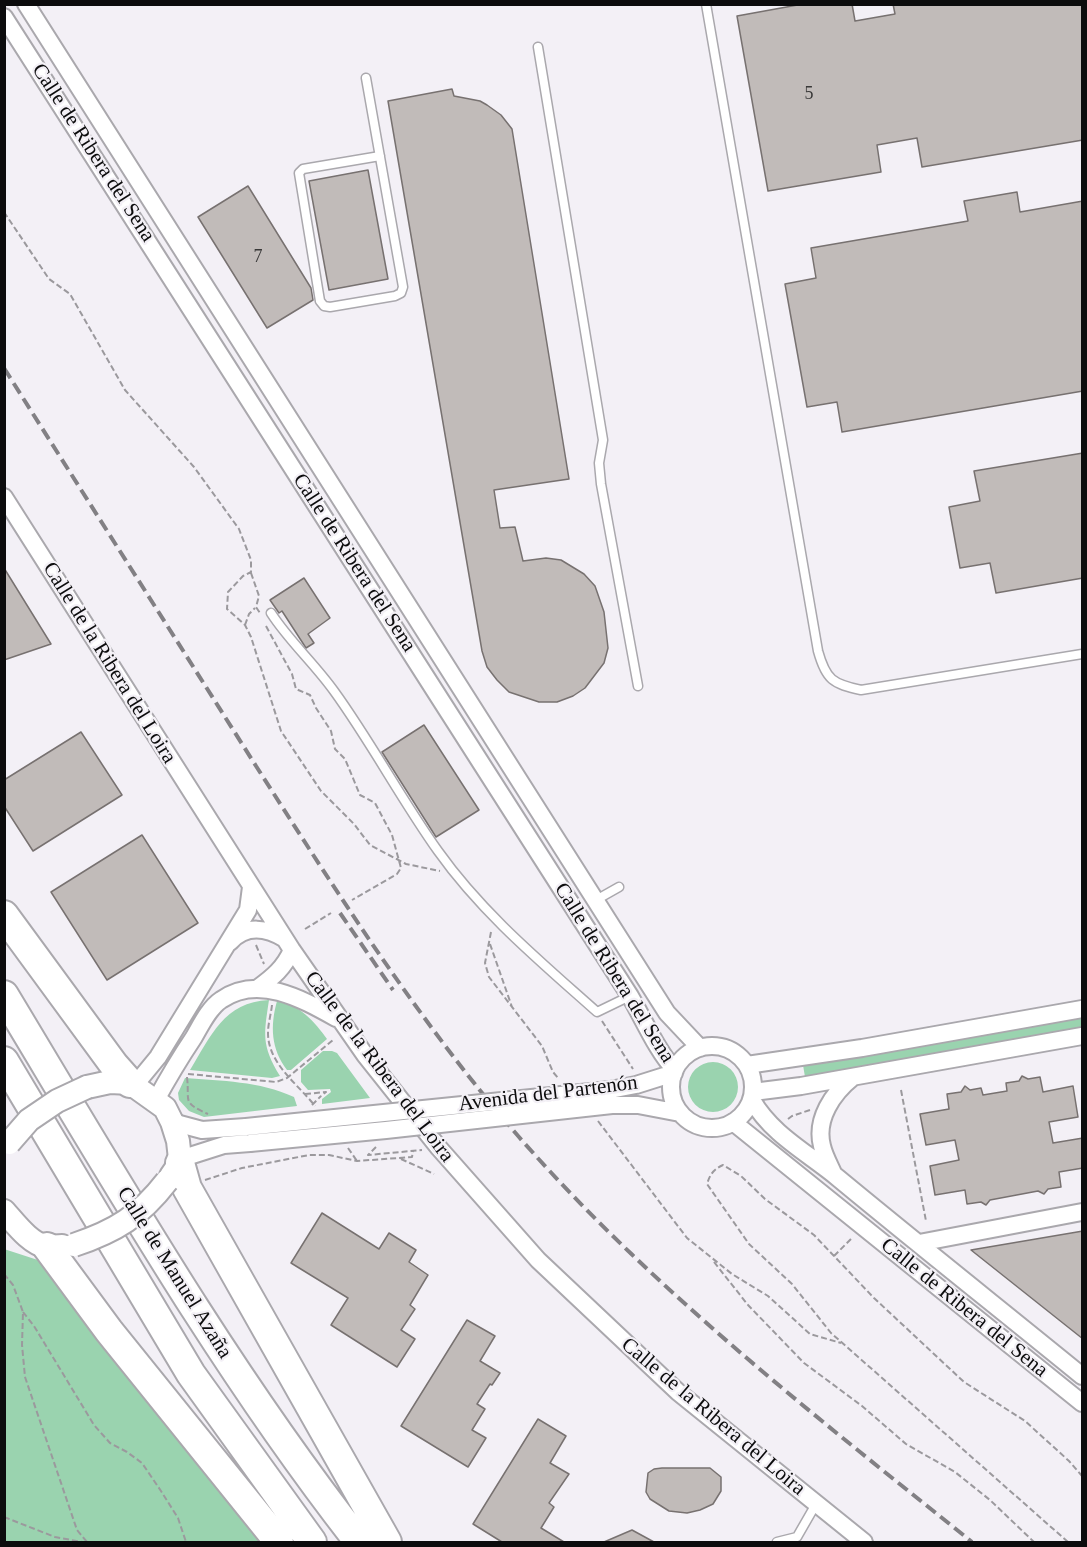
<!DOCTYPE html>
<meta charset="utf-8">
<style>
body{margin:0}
#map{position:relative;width:1087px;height:1547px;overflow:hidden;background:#f3f0f6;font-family:"Times New Roman",serif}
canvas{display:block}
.frame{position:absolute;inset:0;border:6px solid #0c0c0d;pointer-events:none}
</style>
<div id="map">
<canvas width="1087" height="1547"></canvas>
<div class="frame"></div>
</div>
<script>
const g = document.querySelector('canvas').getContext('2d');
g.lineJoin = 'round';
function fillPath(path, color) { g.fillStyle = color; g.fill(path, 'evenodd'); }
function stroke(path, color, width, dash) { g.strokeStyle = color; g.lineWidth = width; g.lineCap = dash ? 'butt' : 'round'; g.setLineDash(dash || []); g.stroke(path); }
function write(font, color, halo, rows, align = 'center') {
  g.font = font + ' "Times New Roman",serif'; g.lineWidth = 4.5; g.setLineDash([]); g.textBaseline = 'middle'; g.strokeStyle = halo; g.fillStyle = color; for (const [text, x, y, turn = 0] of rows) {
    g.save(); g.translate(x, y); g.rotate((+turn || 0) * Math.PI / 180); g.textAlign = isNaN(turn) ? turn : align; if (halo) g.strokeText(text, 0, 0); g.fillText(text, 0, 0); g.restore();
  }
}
fillPath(new Path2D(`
 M269 1000C264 1034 261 1045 280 1076L272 1078 190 1070C211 1036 224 1002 269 1000Z
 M277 1001C299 1004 315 1022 327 1039L291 1070H287C271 1049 270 1026 277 1001Z
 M1082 1016V1029L805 1077 803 1065Z
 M323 1051H332L337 1053 370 1098 322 1104V1099L331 1092 330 1089 308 1090 301 1082V1070Z
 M688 1087a25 25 0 1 1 50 0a25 25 0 1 1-50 0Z
 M185 1078C222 1081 259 1081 294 1097L297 1106 204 1117 189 1111 179 1100 178 1093Z
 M4 1249 44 1262 269 1542H5Z`), '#9ad3af');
const building = new Path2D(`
 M803 4H852L855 21 895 14 893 4H1083V140L922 167 917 138 877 145 881 172 768 191 737 16Z
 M452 89 454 96 480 101 487 105 501 115 512 129 569 479 494 490 500 528 515 527 523 561 546 558 561 560 584 574 595 586 604 612 608 648 604 663 585 688 573 696 557 702H539L509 692 497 680 487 667 482 651 388 101Z
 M368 170 388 279 329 290 309 181Z
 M248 186 311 288 313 300 267 328 198 217Z
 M1017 192 1020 212 1083 201V391L842 432 837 402 807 407 785 284 816 278 811 248 968 221 964 201Z
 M1083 453V578L996 593 990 563 960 568 949 507 980 501 974 471Z
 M4 568 51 644 4 660Z
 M304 578 330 618 308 634 314 643 306 648 282 611 279 613 270 600Z
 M424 725 479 810 436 837 382 752Z
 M81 732 122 795 33 851 4 806V780Z
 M142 835 198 923 107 980 51 892Z
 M1022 1076 1028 1079 1040 1077 1043 1092 1073 1086 1078 1117 1049 1122 1053 1143 1083 1138V1168L1059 1172 1061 1187 1048 1189 1044 1194 1038 1191 990 1200 986 1205 981 1202 967 1204 965 1190 935 1195 930 1166 959 1160 955 1140 926 1145 920 1114 949 1109 947 1094 961 1092 965 1086 970 1090 981 1088 983 1095 1007 1091 1006 1083 1019 1081Z
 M322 1213 379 1249 389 1233 416 1250 409 1262 428 1275 410 1305 415 1309 401 1330 415 1339 397 1367 331 1325 348 1298 291 1263Z
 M1083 1231V1339L971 1250Z
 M467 1320 495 1336 480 1361 500 1373 492 1385 490 1384 477 1404 485 1409 472 1430 486 1438 468 1467 401 1426Z
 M538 1419 566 1436 550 1463 569 1474 549 1503 554 1507 541 1528 564 1542H502L473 1524Z
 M662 1468H710L721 1477V1491L713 1504 700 1510 687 1513 669 1511 650 1499 646 1492 648 1473 654 1469Z
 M632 1530 654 1542H604Z`);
fillPath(building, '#c1bbb9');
stroke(building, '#777170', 1.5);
const lane = new Path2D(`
 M706 4 818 651C826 680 833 684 861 690L1082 654
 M538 47 603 440 599 463 601 484 638 686
 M366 78 403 287 401 293 395 296 330 307 324 306 320 301 299 173 303 169 380 156
 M271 613C289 641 314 663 334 691 371 742 401 799 438 851 482 913 541 962 597 1012L630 996
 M596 900 619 887
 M777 1542 797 1537 816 1504`);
const street = new Path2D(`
 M26 4 667 1013 700 1048
 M4 17 630 996C644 1020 657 1051 675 1070
 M4 497 292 950 365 1055 439 1148 538 1260 678 1392 864 1542
 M230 942C246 924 267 928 285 939
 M258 988C273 977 284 968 292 950
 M671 1087a41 41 0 1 1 82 0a41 41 0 1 1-82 0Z
 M747 1065 862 1048 1082 1009
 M135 1085 158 1057 248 910 251 887
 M610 1090 636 1085 674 1073
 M753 1092 801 1086 1082 1036
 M156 1100C168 1078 180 1058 194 1037 201 1025 209 1008 221 1000 258 974 302 999 336 1018
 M752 1100C772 1135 808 1153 838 1178 919 1245 1001 1310 1082 1376
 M612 1105H638L680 1113
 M172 1122 202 1130 246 1127
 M733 1122 1082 1403
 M180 1159 224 1145 250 1143
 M833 1173C829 1164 824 1155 822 1146 815 1119 833 1093 853 1077
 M919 1243 1082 1212`);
const secondary = new Path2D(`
 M87 1087 110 1082 130 1083 165 1108 172 1122 178 1141 180 1159V1163L171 1176
 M4 1211C15 1223 30 1244 47 1247 51 1247 57 1246 62 1246`);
const highway = new Path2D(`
 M4 915 114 1065 130 1083
 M4 995C116 1181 225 1371 359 1542
 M4 1061 191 1374 312 1542
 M180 1163 187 1188 387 1542
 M47 1247 109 1331 279 1542`);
stroke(lane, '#aaa8ad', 11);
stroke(street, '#aaa8ad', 20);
stroke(secondary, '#aaa8ad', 26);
stroke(highway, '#aaa8ad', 32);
stroke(new Path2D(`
 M4 212 49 279 70 294 125 390 194 467 239 529 251 560V572L243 576 228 592 227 609 245 625 251 637 281 731 321 791 354 824 370 845 406 864 440 871
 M251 573 259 596 256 607 260 613
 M245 625 249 614 255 608
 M266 626 292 674 296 689 310 695 316 708 331 731 335 749 345 759 360 795 375 803 392 835 401 868 397 874 352 900
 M305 929 331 913
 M491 932 485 963 489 977 542 1046 553 1072 559 1079
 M490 944 512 1007
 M256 945 264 964
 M272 1005C271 1014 268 1024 268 1033 268 1064 298 1084 315 1106
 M602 1021 633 1069
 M188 1074 276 1082 287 1078 333 1040
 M187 1077C190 1102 181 1102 208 1114
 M901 1090 926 1221
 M305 1094 326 1092 321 1096
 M788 1119 792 1116 810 1110
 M598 1121 687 1238 732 1274 768 1296 810 1334 841 1343
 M376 1147 368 1155 422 1150
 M348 1148 357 1161
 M401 1159 434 1174
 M205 1180 242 1168 309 1155H329L357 1161 412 1157 413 1151
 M834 1256 851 1239
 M714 1262 748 1305 804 1363 862 1406 906 1444 955 1472 990 1500 1034 1542
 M4 1274 13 1285 23 1312 22 1345 25 1377 77 1530 87 1542
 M23 1312 34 1326 94 1425 110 1443 127 1452 142 1463 161 1491 178 1518 186 1542
 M4 1517 55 1537 82 1542
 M1068 1542 831 1333 792 1284 749 1244 707 1184C710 1174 714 1169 723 1165L741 1176 765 1199 814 1235 874 1298 964 1382 1025 1421 1069 1461 1082 1476`), '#9b999d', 2, [6, 3]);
stroke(lane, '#fff', 8);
stroke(street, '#fff', 16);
stroke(secondary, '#fff', 22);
stroke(highway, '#fff', 28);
stroke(new Path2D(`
 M4 368C88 501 172 633 256 766 338 894 419 1022 519 1137 653 1290 814 1415 972 1542
 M340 913 393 990`), '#828084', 4, [12, 6]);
const streetBridge = new Path2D(`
 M246 1127 610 1090
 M250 1143 386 1130 612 1105`);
const secondaryBridge = new Path2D(`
 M9 1143 29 1120 57 1101 87 1087
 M74 1245C116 1231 140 1216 167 1181`);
stroke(streetBridge, '#aaa8ad', 20, []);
stroke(secondaryBridge, '#aaa8ad', 26, []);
stroke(new Path2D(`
 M312 1105 321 1096`), '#9b999d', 2, [6, 3]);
stroke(streetBridge, '#fff', 16);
stroke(secondaryBridge, '#fff', 22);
write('18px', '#393838', null, [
 ["5",809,94],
 ["7",258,257]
]);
write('21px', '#0c0c0d', '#f3f0f6', [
 ["Calle de Ribera del Sena",93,153,57],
 ["Calle de Ribera del Sena",354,563,57],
 ["Calle de la Ribera del Loira",109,663,58],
 ["Calle de Ribera del Sena",614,973,58],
 ["Calle de la Ribera del Loira",379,1067,53],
 ["Avenida del Partenón",548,1094,-7],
 ["Calle de Manuel Azaña",174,1273,58],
 ["Calle de Ribera del Sena",964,1308,39],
 ["Calle de la Ribera del Loira",713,1417,40]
]);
</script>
